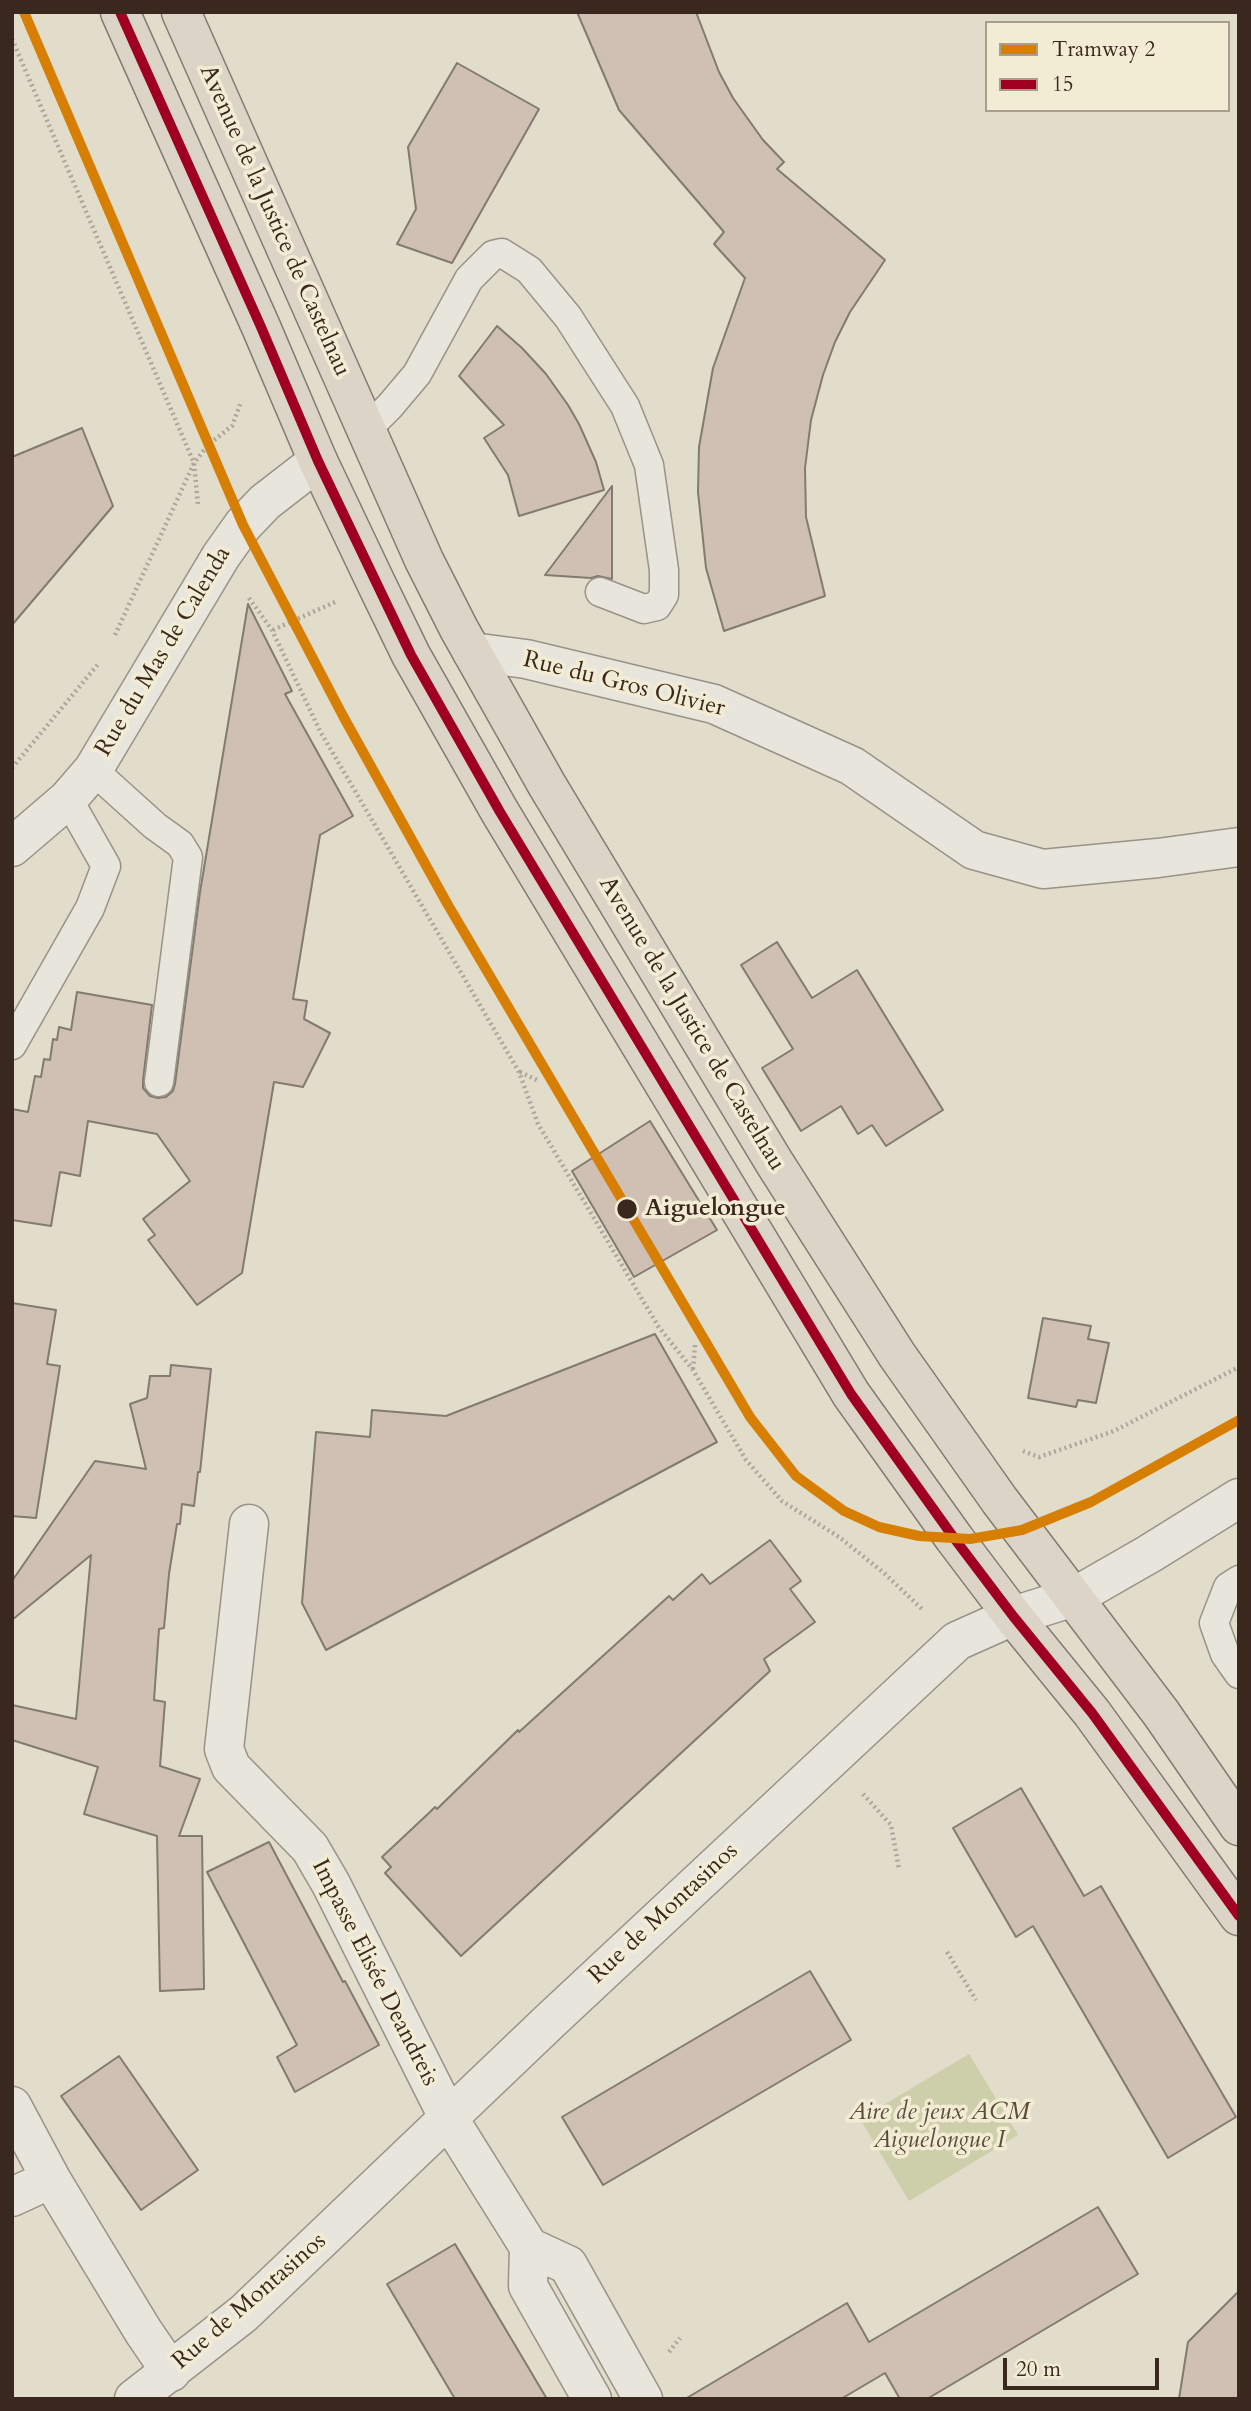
<!DOCTYPE html>
<html>
<head>
<meta charset="utf-8">
<style>
  body { margin:0 }
  #map { position:relative; width:1251px; height:2411px; overflow:hidden; background:#e2dcca; font-family:Cardo,serif }
  canvas { display:block }
  .frame { position:absolute; inset:0; border:14px solid #3a281e; pointer-events:none }
  .legend { position:absolute; left:985px; top:21px; width:245px; height:91px; box-sizing:border-box; background:#f3ecd5; border:2px solid #a99e8c; margin:0; padding:9px 12px; list-style:none; font-size:21px; color:#3a281e }
  .legend li { display:flex; align-items:center; gap:14px; height:35px }
  .legend b { width:35px; border:2px solid #a99e8c }
  .scale { position:absolute; left:1003px; top:2358px; width:156px; height:32px; box-sizing:border-box; border:4px solid #3a281e; border-top:0; padding-left:9px; font-size:21px; line-height:24px; white-space:nowrap; color:#3a281e; -webkit-text-stroke:5px #f3ecd5; paint-order:stroke }
</style>
</head>
<body>
<div id="map">
<canvas width="1251" height="2411"></canvas>
<div class="frame"></div>
<ul class="legend">
<li><b style="height:9px;background:#d67f04"></b>Tramway 2</li>
<li><b style="height:9px;background:#a00021"></b>15</li>
</ul>
<div class="scale">20 m</div>
</div>
<script>
const context = document.querySelector('canvas').getContext('2d');
context.lineJoin = 'round';
function fillPath(path, color) { context.fillStyle = color; context.fill(path, 'evenodd'); }
const toPath = rows => new Path2D(rows.map(r => 'M' + r).join(''));
function trace(path, color, width, dash) { context.strokeStyle = color; context.lineWidth = width; context.lineCap = dash ? 'butt' : 'round'; context.setLineDash(dash || []); context.stroke(path); }
function write(font, color, halo, rows, align = 'center') {
  context.font = font + ' Cardo,serif'; context.lineWidth = 7; context.setLineDash([]); context.textBaseline = 'middle'; context.strokeStyle = halo; context.fillStyle = color; for (const [text, x, y, turn = 0] of rows) {
    context.save(); context.translate(x, y); context.rotate((+turn || 0) * Math.PI / 180); context.textAlign = isNaN(turn) ? turn : align; if (halo) context.strokeText(text, 0, 0); context.fillText(text, 0, 0); context.restore();
  }
}
const green = toPath([
  [969,2054,1018,2135,909,2201,860,2119]
]);
const building = toPath([
  [577,12,696,12,719,72,733,98,763,140,784,162,777,169,885,260,850,312,835,342,823,375,811,420,805,468,806,517,825,596,724,631,706,568,698,492,699,447,713,368,745,278,714,244,724,232,619,110,577,12],
  [457,63,539,109,452,263,397,244,416,209,408,147,457,63],
  [497,326,522,348,546,374,568,405,579,424,596,462,604,490,519,516,508,475,484,438,504,425,459,376,497,326],
  [82,428,113,506,12,625,12,457,82,428],
  [612,486,612,579,598,576,591,578,545,575,612,486],
  [248,604,292,691,285,694,353,816,320,835,293,999,307,1001,304,1019,330,1033,303,1087,274,1082,242,1273,197,1305,148,1240,155,1235,143,1219,190,1181,157,1134,88,1121,80,1176,60,1172,51,1226,12,1220,12,1109,28,1112,35,1076,41,1077,44,1059,50,1060,53,1039,57,1040,59,1027,71,1030,77,992,152,1005,143,1080,143,1088,150,1096,158,1098,166,1097,173,1091,175,1084,200,892,248,604],
  [777,942,812,998,857,970,943,1110,886,1146,872,1125,858,1134,841,1106,801,1131,762,1068,793,1049,741,965,777,942],
  [650,1121,717,1230,634,1277,572,1171,650,1121],
  [12,1303,56,1310,47,1364,60,1366,36,1518,12,1516,12,1303],
  [1043,1318,1091,1326,1088,1339,1109,1343,1096,1403,1078,1400,1076,1407,1028,1398,1043,1318],
  [655,1334,717,1442,326,1650,302,1603,316,1432,370,1437,372,1410,446,1416,655,1334],
  [171,1365,211,1369,200,1472,198,1472,194,1506,182,1504,180,1524,177,1524,169,1574,164,1628,159,1629,154,1700,165,1702,160,1766,200,1779,179,1836,202,1836,204,1989,160,1991,157,1836,84,1814,98,1767,12,1740,12,1705,76,1719,91,1555,12,1620,12,1581,95,1461,146,1469,130,1404,147,1398,150,1376,170,1376,171,1365],
  [770,1540,801,1581,790,1589,815,1622,764,1659,770,1671,461,1956,385,1873,391,1867,382,1857,430,1812,435,1807,437,1809,518,1730,519,1732,669,1596,673,1600,702,1574,710,1584,770,1540],
  [1021,1788,1084,1896,1101,1886,1236,2117,1168,2158,1033,1926,1016,1937,953,1828,1021,1788],
  [269,1842,343,1982,345,1981,379,2045,295,2092,277,2057,297,2045,207,1872,269,1842],
  [810,1971,851,2040,603,2185,562,2117,810,1971],
  [119,2056,198,2170,141,2210,61,2096,119,2056],
  [1098,2207,1138,2274,927,2399,900,2399,885,2373,841,2399,685,2399,847,2303,869,2342,1098,2207],
  [455,2244,547,2399,455,2399,387,2284,455,2244],
  [1239,2291,1239,2399,1179,2399,1188,2342,1239,2291]
]);
const path = toPath([
  [12,39,194,463,198,505],
  [249,598,272,630,320,731,519,1072,538,1124,658,1326,693,1370,746,1460,782,1501,839,1537,884,1573,923,1610],
  [273,630,335,602],
  [115,635,194,463,208,445,232,426,241,402],
  [12,768,99,663],
  [520,1072,537,1080],
  [693,1369,695,1345],
  [1023,1451,1039,1457,1114,1431,1239,1367],
  [863,1794,891,1825,899,1869],
  [947,1952,976,2000],
  [669,2352,680,2338]
]);
const service = toPath([
  [366,430,390,406,417,374,469,279,493,255,502,253,529,270,568,317,625,406,649,465,664,570,664,595,657,606,644,609,600,592],
  [93,770,155,826,180,844,188,857,159,1082],
  [12,1045,90,908,106,866,68,799],
  [1239,1580,1228,1587,1214,1623,1225,1654,1239,1674]
]);
const minor = toPath([
  [472,652,526,659,714,704,852,766,974,850,1043,869,1158,858,1239,847],
  [12,847,68,799,93,770,221,556,243,525,265,502,318,461],
  [249,1524,224,1749,231,1767,310,1848,331,1884,449,2119,529,2247,568,2265,643,2399],
  [12,2106,51,2179,143,2331,171,2372],
  [12,2197,51,2179],
  [529,2247,528,2286,592,2399],
  [134,2399,243,2314,551,2020,957,1641,1013,1616,1074,1597,1149,1554,1239,1498]
]);
const primary = toPath([
  [120,12,261,327,318,461,376,583,411,655,500,812,851,1394,954,1538,1013,1616,1092,1713,1239,1916],
  [181,12,424,560,459,629,547,785,774,1162,897,1355,1000,1501,1161,1713,1239,1826]
]);
const bus1 = toPath([
  [120,12,261,327,318,461,411,655,500,812,851,1394,954,1538,1013,1616,1092,1713,1239,1916]
]);
const tram1 = toPath([
  [24,12,243,525,343,716,448,905,750,1417,796,1476,844,1511,879,1527,919,1536,970,1539,1022,1530,1091,1502,1239,1420]
]);
const markers = [
  [627,1209,11,"#3a281e"]
];
const streetNames = [
  ["Avenue de la Justice de Castelnau",274,221,66],
  ["Rue du Mas de Calenda",164,652,-59],
  ["Rue du Gros Olivier",624,685,14],
  ["Avenue de la Justice de Castelnau",691,1024,59],
  ["Rue de Montasinos",664,1914,-43],
  ["Impasse Elisée Deandreis",374,1973,63],
  ["Rue de Montasinos",250,2302,-41]
];
const stopNames = [
  ["Aiguelongue",645,1209]
];
const parkNames = [
  ["Aire de jeux ACM",939,2113],
  ["Aiguelongue I",939,2141]
];
fillPath(green, '#cdceaa');
fillPath(building, '#cfc0b3');
trace(building, '#817b70', 2);
trace(service, '#989287', 31);
trace(minor, '#989287', 41);
trace(primary, '#817b70', 41);
trace(path, '#aaa69d', 4.5, [2, 3.5]);
trace(service, '#e8e5dc', 28);
trace(minor, '#e8e5dc', 38);
trace(primary, '#dcd5c7', 38);
trace(bus1, '#a00021', 10);
trace(tram1, '#d67f04', 10);
for (const [x, y, r, color] of markers) { const dot = new Path2D(); dot.arc(x, y, r, 0, 2 * Math.PI); context.fillStyle = color; context.fill(dot); trace(dot, '#f3ecd5', 2.5); }
write('24px', '#3a281e', '#f3ecd5', streetNames);
write('bold 24px', '#3a281e', '#f3ecd5', stopNames, 'left');
write('italic 24px', '#5a4e3a', '#f3ecd5', parkNames);
</script>
</body>
</html>
